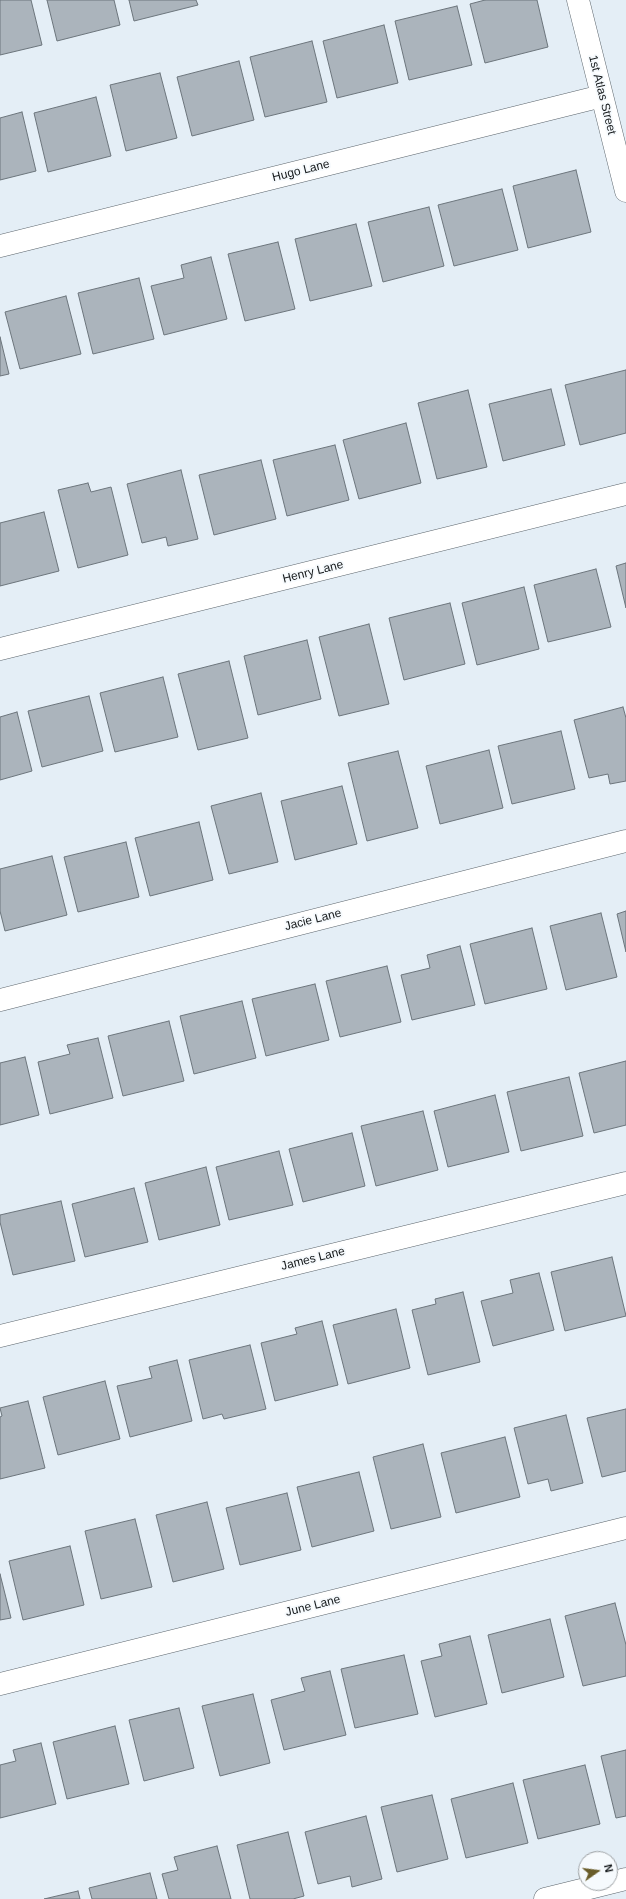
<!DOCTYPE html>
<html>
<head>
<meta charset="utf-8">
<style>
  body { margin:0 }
  #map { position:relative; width:626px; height:1899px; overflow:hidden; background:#e4eef6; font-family:Arial,sans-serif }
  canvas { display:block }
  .north { position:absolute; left:578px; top:1851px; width:40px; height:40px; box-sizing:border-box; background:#f6fafd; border:1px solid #9ca0a3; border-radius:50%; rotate:76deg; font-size:11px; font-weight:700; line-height:16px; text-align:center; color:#161a1c }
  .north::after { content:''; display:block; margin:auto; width:14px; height:18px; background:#6a5d2a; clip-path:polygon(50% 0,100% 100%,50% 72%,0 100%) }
</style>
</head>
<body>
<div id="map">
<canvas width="626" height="1899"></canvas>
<div class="north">N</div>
</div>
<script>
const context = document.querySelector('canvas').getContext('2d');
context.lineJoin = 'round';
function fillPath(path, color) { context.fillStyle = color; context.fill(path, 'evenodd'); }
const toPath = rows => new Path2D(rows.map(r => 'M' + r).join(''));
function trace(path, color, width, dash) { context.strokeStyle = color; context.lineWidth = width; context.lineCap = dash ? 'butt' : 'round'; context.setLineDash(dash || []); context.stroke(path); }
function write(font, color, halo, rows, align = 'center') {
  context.font = font + ' Arial,sans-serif'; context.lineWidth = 3.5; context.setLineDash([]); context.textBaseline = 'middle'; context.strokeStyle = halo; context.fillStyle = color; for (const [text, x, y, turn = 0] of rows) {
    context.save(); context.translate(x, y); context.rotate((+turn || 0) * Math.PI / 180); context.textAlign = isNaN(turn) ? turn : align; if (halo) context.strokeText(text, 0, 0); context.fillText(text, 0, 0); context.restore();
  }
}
const building = toPath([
  [0,0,31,0,42,45,0,55,0,0],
  [47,0,114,0,120,25,57,41,47,0],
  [129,0,196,0,198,5,134,21,129,0],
  [485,0,537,0,548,47,485,63,470,4,485,0],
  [457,6,472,65,409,80,395,21,457,6],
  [384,25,398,83,337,98,323,41,384,25],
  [312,41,327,102,265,117,250,57,312,41],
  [239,61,254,120,192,136,177,77,239,61],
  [160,73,177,138,126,151,110,85,160,73],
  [96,97,111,156,48,172,34,113,96,97],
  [22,112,36,171,0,180,0,118,22,112],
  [576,170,591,232,528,248,513,186,576,170],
  [502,189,518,250,454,266,438,205,502,189],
  [429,207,444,266,383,282,368,222,429,207],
  [356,224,372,286,310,301,295,239,356,224],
  [278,242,295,309,245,321,228,254,278,242],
  [211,257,227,319,164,335,151,286,184,278,181,265,211,257],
  [139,278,154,339,93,354,78,293,139,278],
  [66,296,81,354,20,369,5,312,66,296],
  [0,337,9,374,0,376,0,337],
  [626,370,626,433,580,445,565,385,626,370],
  [551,389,565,445,503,461,489,404,551,389],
  [468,390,487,467,437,479,418,403,468,390],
  [406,423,421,483,359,499,343,440,406,423],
  [335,445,349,500,287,516,273,460,335,445],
  [261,460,276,519,214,535,199,475,261,460],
  [181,470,198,539,168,546,166,537,142,543,127,484,181,470],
  [88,483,91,492,111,487,128,555,78,568,58,490,88,483],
  [44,512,59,571,0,586,0,523,44,512],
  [626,563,626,608,616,566,626,563],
  [596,569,611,627,548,642,534,585,596,569],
  [524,587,539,649,477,665,462,603,524,587],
  [450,603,465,664,404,680,389,618,450,603],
  [369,624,389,704,339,716,319,637,369,624],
  [307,640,321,699,258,715,244,656,307,640],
  [229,661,248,738,198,750,178,674,229,661],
  [163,677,178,737,115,752,100,693,163,677],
  [89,696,103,751,42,767,28,711,89,696],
  [623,707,626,718,626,781,610,784,608,774,589,778,574,720,623,707],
  [17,712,32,771,0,780,0,717,17,712],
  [561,731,575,789,512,804,498,746,561,731],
  [489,750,503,808,440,824,426,766,489,750],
  [398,751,418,828,367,841,348,763,398,751],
  [342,786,357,844,295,860,281,801,342,786],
  [261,793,278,862,229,874,211,806,261,793],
  [199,822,213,880,150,896,135,838,199,822],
  [126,842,139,897,78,912,64,857,126,842],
  [52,856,67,915,5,931,0,911,0,869,52,856],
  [626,911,626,952,617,914,626,911],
  [601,913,617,977,566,990,550,926,601,913],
  [532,928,547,989,485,1004,470,944,532,928],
  [460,946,475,1005,412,1020,401,975,430,968,427,955,460,946],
  [387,966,401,1022,340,1037,326,981,387,966],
  [315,984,329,1040,266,1056,252,999,315,984],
  [242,1001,256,1058,194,1074,180,1016,242,1001],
  [169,1021,184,1081,123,1096,108,1036,169,1021],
  [98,1038,113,1098,50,1114,38,1062,70,1054,67,1045,98,1038],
  [25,1057,39,1115,0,1125,0,1063,25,1057],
  [626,1061,626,1125,594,1133,579,1073,626,1061],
  [569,1077,583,1136,521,1151,507,1092,569,1077],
  [495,1095,509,1152,448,1167,434,1111,495,1095],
  [423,1111,438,1170,376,1186,361,1126,423,1111],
  [352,1133,365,1186,303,1202,289,1149,352,1133],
  [279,1151,293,1205,229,1220,216,1167,279,1151],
  [206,1167,220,1225,159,1240,145,1183,206,1167],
  [134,1188,148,1242,85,1257,72,1204,134,1188],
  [61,1201,75,1261,13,1275,0,1222,0,1215,61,1201],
  [612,1257,626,1316,565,1331,551,1272,612,1257],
  [539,1273,554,1330,493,1346,481,1301,513,1293,510,1280,539,1273],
  [463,1292,480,1362,428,1375,412,1310,436,1304,435,1299,463,1292],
  [396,1309,410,1368,348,1384,333,1325,396,1309],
  [322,1321,338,1385,275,1401,261,1343,297,1334,295,1328,322,1321],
  [250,1345,266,1409,224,1419,222,1414,203,1419,189,1360,250,1345],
  [177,1360,192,1421,130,1437,117,1386,152,1378,149,1367,177,1360],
  [105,1381,120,1439,58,1455,43,1397,105,1381],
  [28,1401,45,1468,0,1479,0,1417,2,1416,0,1408,28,1401],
  [626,1409,626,1471,602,1477,587,1418,626,1409],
  [566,1415,583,1483,551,1491,548,1479,528,1484,514,1428,566,1415],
  [505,1437,520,1497,456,1513,441,1453,505,1437],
  [423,1444,441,1517,391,1529,373,1457,423,1444],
  [359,1472,374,1531,312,1547,297,1487,359,1472],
  [287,1493,301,1550,240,1565,226,1508,287,1493],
  [207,1502,224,1569,173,1582,156,1515,207,1502],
  [135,1519,152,1587,101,1599,85,1531,135,1519],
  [70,1546,84,1605,23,1620,9,1561,70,1546],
  [0,1574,11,1618,0,1620,0,1574],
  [615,1603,626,1645,626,1676,583,1686,565,1616,615,1603],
  [550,1619,564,1677,502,1693,488,1635,550,1619],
  [470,1636,487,1704,435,1717,421,1661,442,1656,439,1644,470,1636],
  [404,1655,418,1714,355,1728,341,1669,404,1655],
  [330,1671,346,1735,284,1750,271,1700,305,1691,301,1678,330,1671],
  [253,1694,270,1763,220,1776,202,1706,253,1694],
  [179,1708,194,1768,144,1781,129,1720,179,1708],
  [115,1726,129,1784,67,1799,53,1742,115,1726],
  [41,1743,56,1804,0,1818,0,1765,16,1761,13,1750,41,1743],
  [626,1750,626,1816,616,1818,601,1756,626,1750],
  [585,1765,600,1824,538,1839,523,1780,585,1765],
  [513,1783,528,1843,466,1858,451,1799,513,1783],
  [432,1795,448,1859,397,1872,381,1807,432,1795],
  [366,1816,382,1879,352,1887,350,1876,318,1884,305,1832,366,1816],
  [288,1832,304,1896,293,1899,250,1899,237,1845,288,1832],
  [217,1846,231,1899,169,1899,162,1874,178,1870,174,1857,217,1846],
  [150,1873,157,1899,92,1899,89,1888,150,1873],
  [78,1891,80,1899,44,1899,78,1891]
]);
const street = toPath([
  [578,0,626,191],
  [0,246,602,96],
  [0,649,626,494],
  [0,1000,626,841],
  [0,1336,626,1183],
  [0,1684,626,1528],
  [545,1899,626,1879]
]);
const streetNames = [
  ["1st Atlas Street",602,95,76],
  ["Hugo Lane",301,171,-14],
  ["Henry Lane",313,572,-14],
  ["Jacie Lane",313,920,-14],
  ["James Lane",313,1259,-14],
  ["June Lane",313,1606,-14]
];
fillPath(building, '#abb4bc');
trace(building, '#6c757c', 1);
trace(street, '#5c656c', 23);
trace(street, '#fff', 22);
write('12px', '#161a1c', '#f6fafd', streetNames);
</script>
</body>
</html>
